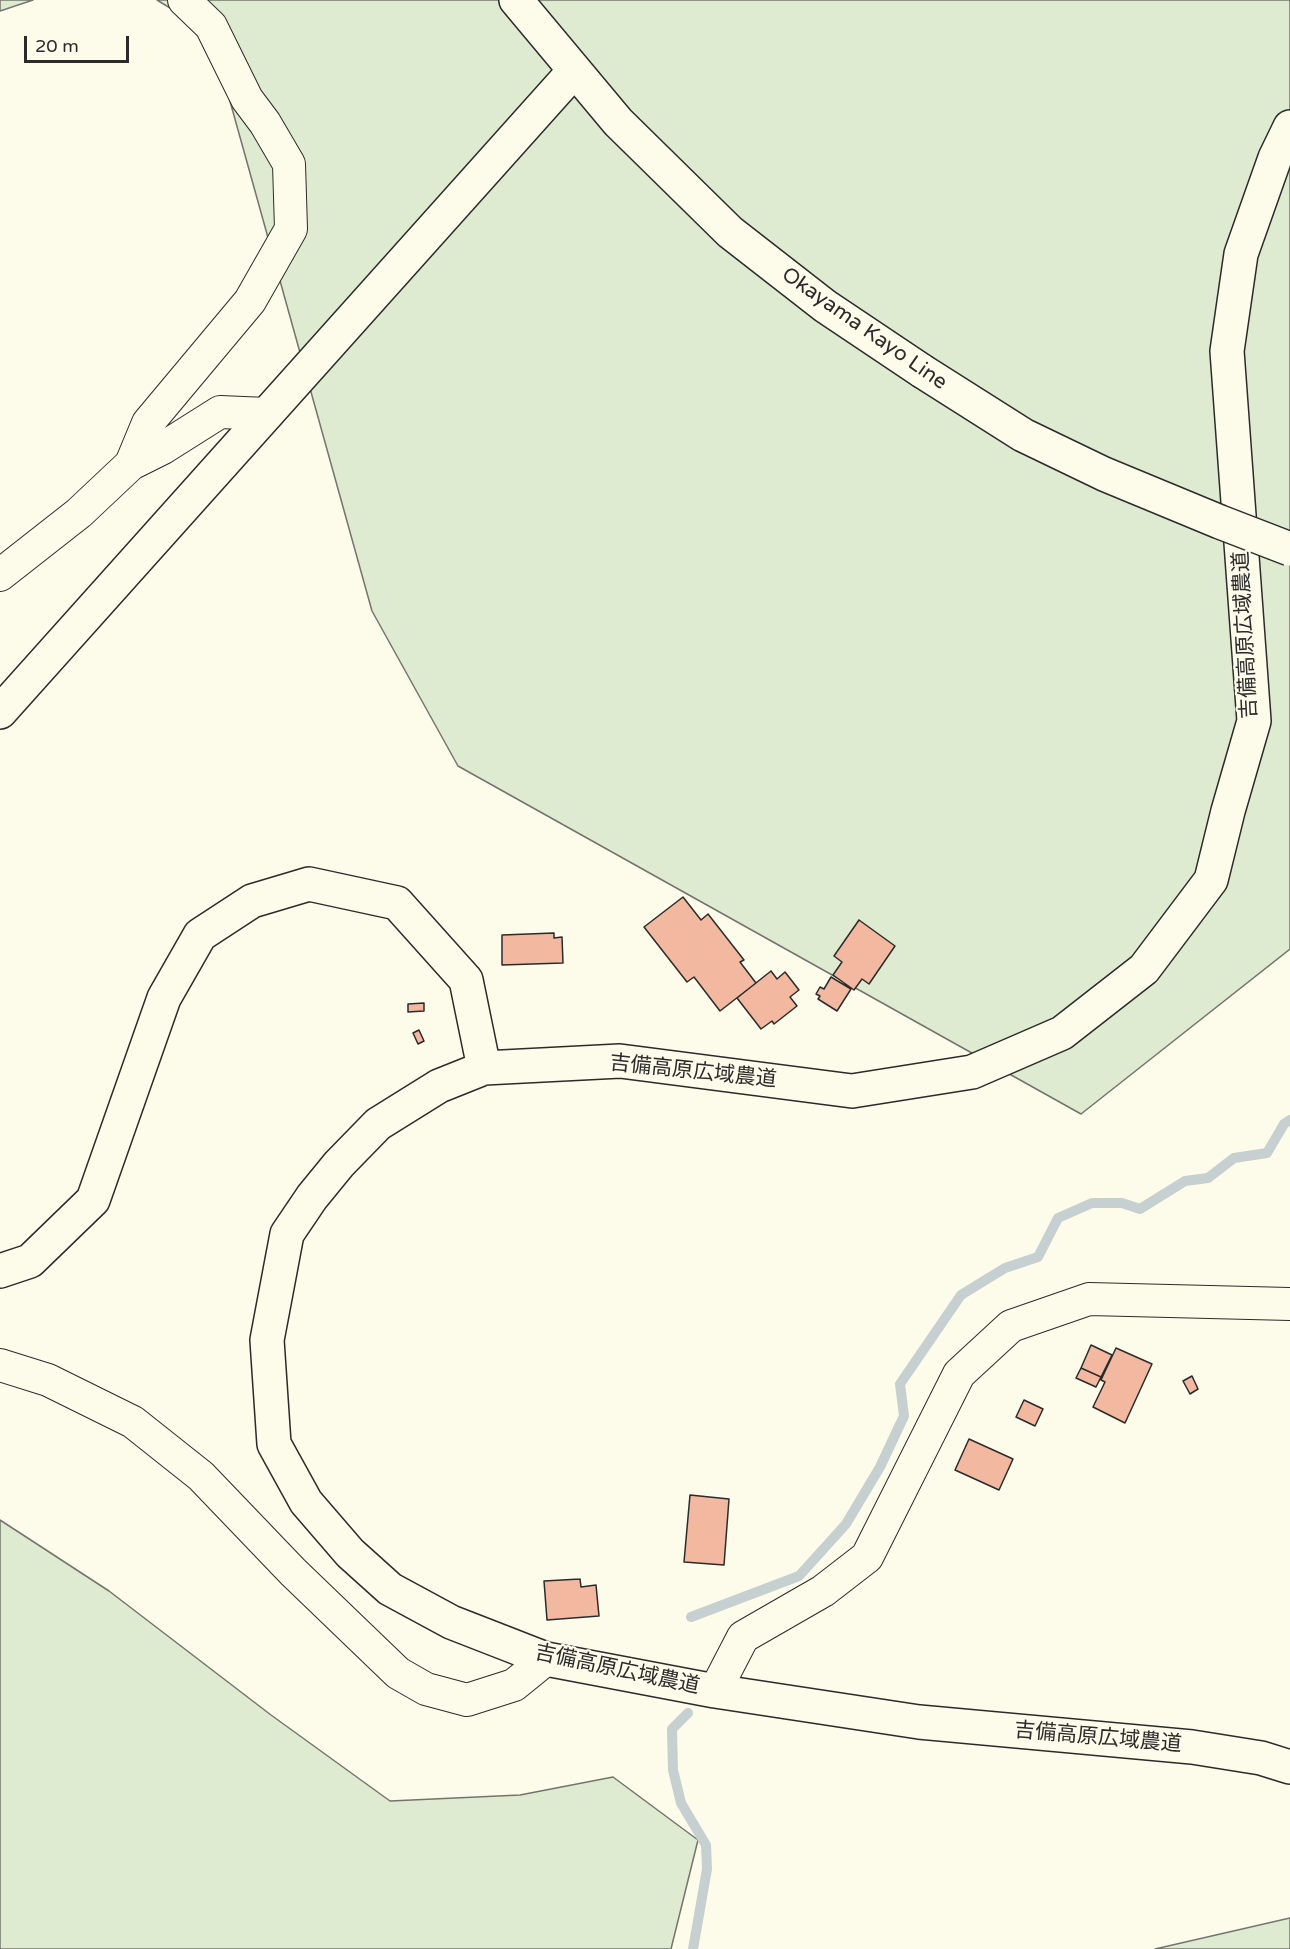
<!DOCTYPE html>
<html>
<head>
<meta charset="utf-8">
<style>
  body { margin:0 }
  #map { position:relative; width:1290px; height:1949px; overflow:hidden; background:#fdfbea; font-family:"Varela Round",sans-serif }
  canvas { display:block }
  .scale { position:absolute; left:24px; top:36px; width:105px; height:27px; box-sizing:border-box; border:3px solid #2b2b2b; border-top:0; padding-left:8px; font-size:18px; line-height:21px; white-space:nowrap; color:#2b2b2b; -webkit-text-stroke:4px #fdfbea; paint-order:stroke }
</style>
</head>
<body>
<div id="map">
<canvas width="1290" height="1949"></canvas>
<div class="scale">20 m</div>
</div>
<script>
const context = document.querySelector('canvas').getContext('2d');
context.lineJoin = 'round';
function fillPath(path, color) { context.fillStyle = color; context.fill(path, 'evenodd'); }
const toPath = rows => new Path2D(rows.map(r => 'M' + r).join(''));
function trace(path, color, width, dash) { context.strokeStyle = color; context.lineWidth = width; context.lineCap = dash ? 'butt' : 'round'; context.setLineDash(dash || []); context.stroke(path); }
function write(font, color, halo, rows, align = 'center') {
  context.font = font + ' "Varela Round","Noto Sans JP",sans-serif'; context.lineWidth = 4.5; context.setLineDash([]); context.textBaseline = 'middle'; context.strokeStyle = halo; context.fillStyle = color; for (const [text, x, y, turn = 0] of rows) {
    context.save(); context.translate(x, y); context.rotate((+turn || 0) * Math.PI / 180); context.textAlign = isNaN(turn) ? turn : align; if (halo) context.strokeText(text, 0, 0); context.fillText(text, 0, 0); context.restore();
  }
}
const green = toPath([
  [0,0,33,0,0,11,0,0],
  [157,0,1290,0,1290,949,1081,1114,458,766,372,611,211,33,157,0],
  [0,1520,109,1591,271,1715,390,1801,520,1795,613,1777,698,1840,671,1949,0,1949,0,1520],
  [1290,1918,1290,1949,1155,1949,1290,1918]
]);
const stream = toPath([
  [691,1617,799,1576,846,1524,880,1467,904,1416,900,1384,961,1295,1005,1268,1038,1257,1058,1218,1092,1203,1122,1203,1140,1209,1185,1181,1208,1178,1234,1158,1267,1153,1284,1124,1290,1120],
  [688,1713,672,1729,673,1770,681,1803,706,1845,707,1869,693,1949]
]);
const building = toPath([
  [683,897,701,920,708,914,744,960,740,962,756,983,720,1011,694,977,687,982,644,927,683,897],
  [859,920,895,946,869,984,862,979,854,990,833,975,842,962,834,956,859,920],
  [554,933,554,938,562,937,563,963,502,965,502,935,554,933],
  [771,971,777,979,785,972,799,990,790,997,797,1006,774,1024,772,1021,761,1029,737,998,771,971],
  [831,977,851,989,837,1011,818,999,820,996,816,994,820,987,824,989,831,977],
  [424,1003,424,1011,408,1012,408,1004,424,1003],
  [419,1030,424,1041,418,1044,413,1033,419,1030],
  [1091,1345,1112,1355,1101,1377,1081,1368,1091,1345],
  [1116,1348,1152,1364,1125,1423,1093,1407,1105,1382,1101,1380,1116,1348],
  [1081,1368,1101,1377,1096,1387,1076,1378,1081,1368],
  [1192,1376,1198,1389,1190,1394,1183,1381,1192,1376],
  [1024,1400,1043,1409,1035,1426,1016,1417,1024,1400],
  [969,1439,1013,1459,999,1490,955,1470,969,1439],
  [690,1495,729,1499,724,1565,684,1562,690,1495],
  [580,1579,581,1587,596,1585,599,1616,547,1620,544,1581,580,1579]
]);
const street = toPath([
  [184,0,211,26,247,99,265,123,289,164,291,229,250,301,148,423,131,464,163,448,220,412,267,414],
  [0,575,79,513,131,464],
  [0,1365,48,1380,133,1422,201,1476,293,1572,398,1673,426,1689,467,1700,514,1685,546,1659],
  [715,1691,743,1637,823,1591,867,1557,959,1374,1011,1326,1089,1299,1290,1304]
]);
const secondary = toPath([
  [1290,127,1275,158,1241,254,1227,351,1254,721,1228,811,1211,880,1144,969,1062,1033,972,1072,852,1091,620,1061,484,1068,439,1086,378,1124,339,1164,312,1197,287,1234,267,1340,274,1444,306,1502,350,1553,390,1589,451,1622,546,1659,715,1691,919,1722,1192,1747,1261,1758,1290,1767],
  [0,712,574,71],
  [0,1271,30,1261,93,1200,164,998,200,935,252,901,309,884,397,903,466,980,484,1068]
]);
const primary = toPath([
  [516,0,618,122,730,232,825,306,922,371]
]);
const primaryBridge = toPath([
  [922,371,1023,435,1104,474,1220,522,1290,549]
]);
const streetNames = [
  ["Okayama Kayo Line",864,329,35],
  ["吉備高原広域農道",1246,635,-93],
  ["吉備高原広域農道",693,1072,6],
  ["吉備高原広域農道",617,1670,12],
  ["吉備高原広域農道",1098,1738,5]
];
fillPath(green, '#deebd1');
trace(green, '#74746e', 1.5);
trace(stream, '#c7d0d0', 10);
fillPath(building, '#f2b8a0');
trace(building, '#2b2b2b', 1.5);
trace(street, '#2b2b2b', 34);
trace(secondary, '#2b2b2b', 36);
trace(primary, '#2b2b2b', 36);
trace(street, '#fdfbea', 32);
trace(secondary, '#fdfbea', 33);
trace(primary, '#fdfbea', 33);
trace(primaryBridge, '#2b2b2b', 36, []);
trace(primaryBridge, '#fdfbea', 33);
write('21px', '#2b2b2b', '#fdfbea', streetNames);
</script>
</body>
</html>
